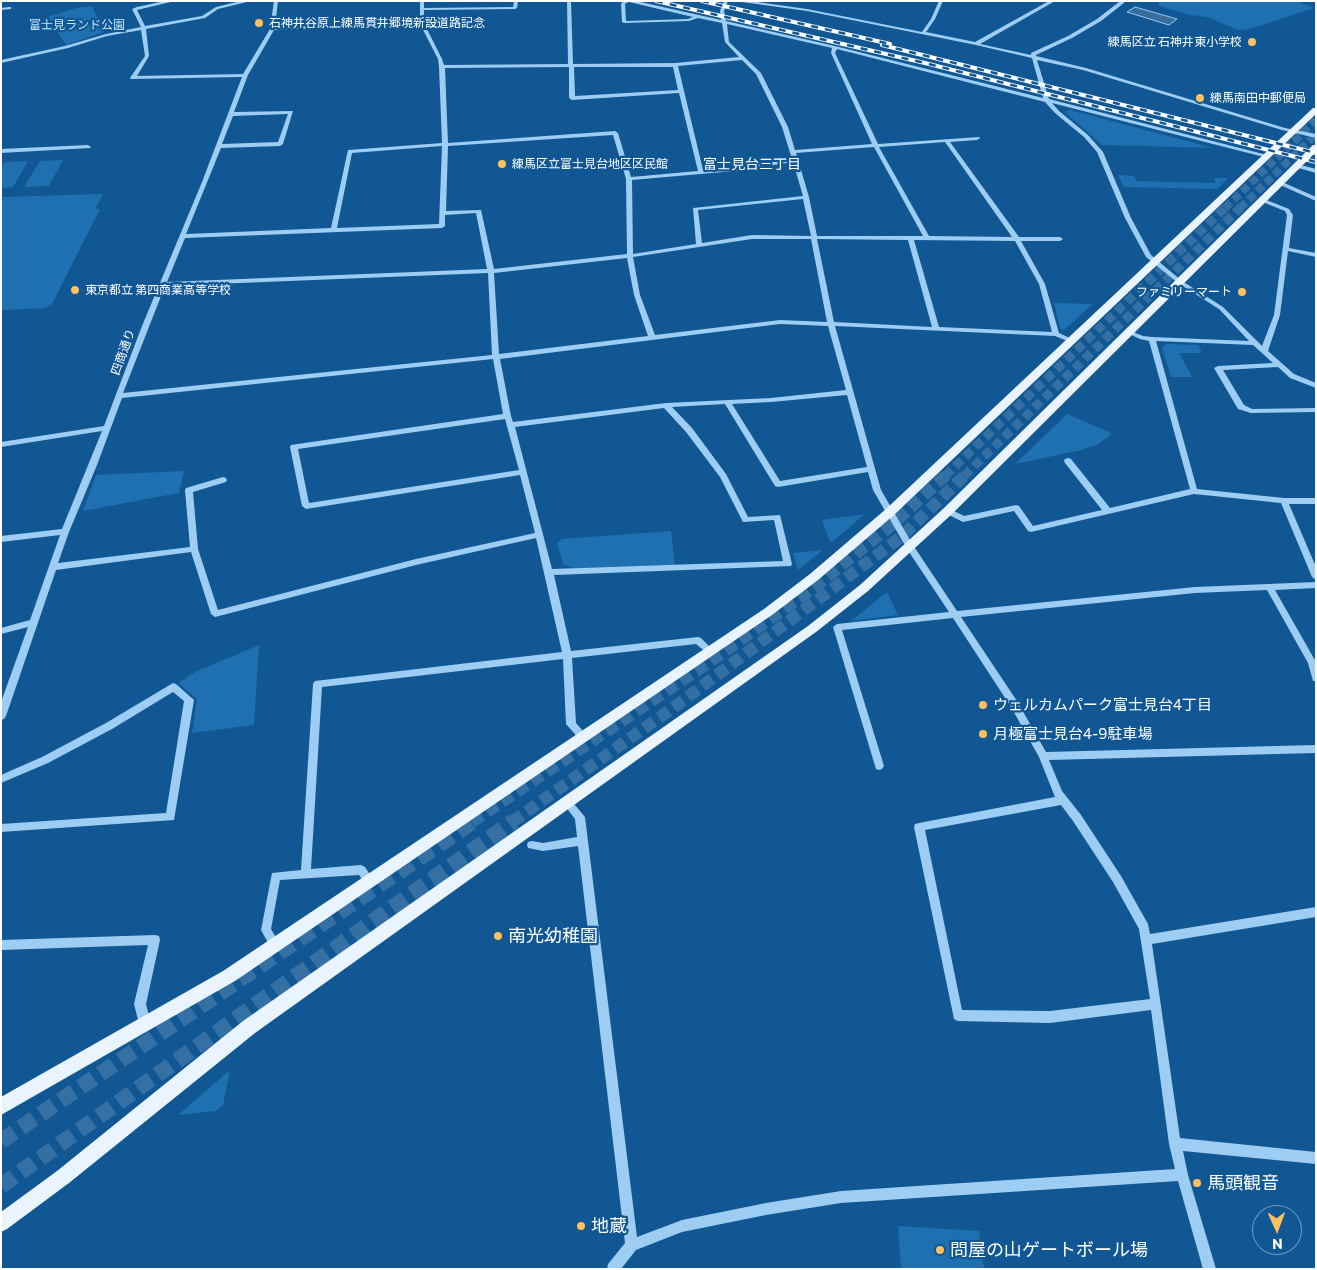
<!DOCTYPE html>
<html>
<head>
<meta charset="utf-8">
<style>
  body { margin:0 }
  #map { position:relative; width:1317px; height:1270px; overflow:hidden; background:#105794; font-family:Commissioner,sans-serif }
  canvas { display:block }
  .frame { position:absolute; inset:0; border:2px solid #fff; pointer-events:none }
  .north { position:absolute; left:1252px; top:1205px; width:50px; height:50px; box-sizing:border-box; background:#105794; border:1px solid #709abf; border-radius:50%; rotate:178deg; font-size:14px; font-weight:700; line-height:20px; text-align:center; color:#fff }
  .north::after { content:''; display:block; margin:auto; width:18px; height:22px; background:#ffc160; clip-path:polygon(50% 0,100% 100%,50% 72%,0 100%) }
</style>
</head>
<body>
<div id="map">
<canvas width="1317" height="1270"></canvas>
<div class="frame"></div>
<div class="north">N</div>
</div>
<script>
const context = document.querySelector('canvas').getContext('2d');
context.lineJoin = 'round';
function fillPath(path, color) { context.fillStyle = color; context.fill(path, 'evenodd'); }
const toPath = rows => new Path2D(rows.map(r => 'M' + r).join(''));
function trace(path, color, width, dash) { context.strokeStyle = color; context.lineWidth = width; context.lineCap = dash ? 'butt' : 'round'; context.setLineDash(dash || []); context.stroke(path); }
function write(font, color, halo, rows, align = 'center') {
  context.font = font + ' Commissioner,"Noto Sans JP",sans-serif'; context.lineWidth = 4.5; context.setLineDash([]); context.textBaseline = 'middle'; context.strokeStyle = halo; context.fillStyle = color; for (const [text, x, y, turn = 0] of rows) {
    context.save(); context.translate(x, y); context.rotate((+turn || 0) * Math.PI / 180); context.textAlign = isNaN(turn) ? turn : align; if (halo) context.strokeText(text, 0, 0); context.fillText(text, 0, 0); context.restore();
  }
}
const green = toPath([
  [1158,1,1297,1,1314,8,1250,29,1238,30,1207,17,1190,15,1159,6],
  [92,6,104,32,66,45,48,17,76,8],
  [1070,110,1213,148,1102,145,1065,112],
  [63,160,49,186,24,187,40,161],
  [28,161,13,187,1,188,1,167,4,162],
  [1118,175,1134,176,1137,181,1216,183,1214,178,1228,178,1217,189,1124,187],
  [103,194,95,209,100,209,52,304,45,308,1,310,1,197],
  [1054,303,1093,304,1064,330,1060,329],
  [1166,344,1198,345,1202,353,1179,353,1192,377,1171,377,1162,348],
  [1067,414,1111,433,1111,435,1098,444,1082,450,1015,464],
  [184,471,179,493,83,511,96,475],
  [865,514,833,541,830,542,822,520],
  [671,531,675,565,572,568,563,564,557,543,562,539],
  [823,550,798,570,793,553],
  [887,592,898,615,851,621],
  [259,645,254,725,192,733,197,699,178,683,195,672],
  [230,1070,223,1105,216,1111,178,1115],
  [898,1226,979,1231,984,1269,901,1269]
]);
const water = toPath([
  [1135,7,1177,19,1169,25,1127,12,1135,7]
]);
const majorTunnelFar3 = toPath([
  [1225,208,1316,120],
  [1240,208,1316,134]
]);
const majorTunnelFar2 = toPath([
  [945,476,1226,207],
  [964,476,1241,207]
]);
const majorTunnelFar1 = toPath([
  [472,822,717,657,808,592,892,525,946,475],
  [512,822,677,705,901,537,965,475]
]);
const majorTunnel = toPath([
  [1,1141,474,821],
  [1,1186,514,821]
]);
const minor = toPath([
  [165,1,175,1,137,10,145,26,202,16,216,7,241,1,251,1,218,9,205,18,146,29,149,56,137,76,243,74,270,29,274,1,278,1,275,27,420,22,420,1,424,1,424,8,513,7,514,1,518,1,517,8,515,9,424,10,424,23,442,59,444,65,568,64,567,1,571,1,573,64,675,63,739,57,725,42,722,23,698,18,689,21,624,23,622,22,621,4,623,1,636,1,721,20,720,11,724,1,728,1,724,11,726,21,835,46,1043,98,1032,58,976,45,807,11,735,1,750,1,807,9,922,32,931,19,939,1,943,1,935,19,926,32,975,42,1049,1,1055,1,980,44,1031,55,1031,53,1068,36,1097,19,1119,2,1117,1,1124,1,1124,3,1101,21,1072,38,1036,55,1036,56,1086,68,1285,128,1316,134,1316,138,1282,130,1083,70,1037,60,1049,99,1271,156,1268,158,1052,103,1059,111,1088,135,1103,152,1131,218,1151,255,1182,281,1223,307,1262,346,1274,315,1287,215,1285,211,1260,201,1260,199,1264,199,1289,209,1293,215,1289,248,1316,253,1316,257,1288,251,1280,315,1268,351,1294,374,1316,383,1316,388,1290,378,1278,367,1223,370,1244,405,1252,409,1316,408,1316,412,1251,413,1238,409,1214,368,1218,366,1273,363,1253,345,1156,341,1197,489,1284,498,1316,498,1316,504,1289,504,1316,567,1316,580,1312,577,1281,503,1194,494,1031,532,1028,531,1014,511,963,522,945,513,944,511,945,509,948,508,964,516,1016,505,1019,506,1033,526,1102,510,1065,463,1064,461,1065,459,1068,458,1071,459,1110,508,1190,489,1149,341,1140,339,1125,332,1128,330,1143,336,1152,337,1249,341,1219,309,1178,283,1146,257,1125,218,1097,152,1084,137,1055,113,1045,102,837,49,835,53,878,144,979,137,980,138,977,140,950,142,1019,237,1060,237,1063,239,1060,241,1021,241,1045,284,1059,333,1074,340,1074,342,1070,342,1055,336,835,326,881,490,913,545,957,611,1195,587,1316,582,1316,588,1275,590,1316,662,1316,681,1313,681,1308,663,1267,590,1195,593,961,617,1017,701,1046,752,1316,745,1316,753,1049,760,1062,791,1081,815,1121,876,1148,924,1150,934,1316,907,1316,917,1152,944,1180,1138,1316,1152,1316,1164,1183,1151,1188,1175,1216,1269,1203,1269,1178,1181,841,1203,766,1215,682,1232,636,1250,621,1269,607,1269,608,1264,625,1243,578,846,543,851,528,848,527,845,528,842,532,841,543,843,577,837,575,819,562,802,564,799,567,798,570,799,585,817,637,1237,682,1220,766,1203,841,1191,1175,1169,1169,1144,1151,1010,1050,1023,958,1021,954,1019,914,827,915,824,919,823,1055,797,1039,757,1011,707,953,618,842,630,884,766,882,769,879,770,876,769,833,627,837,624,949,612,907,549,873,490,868,472,778,487,775,486,725,404,672,407,692,428,726,474,748,517,780,515,792,564,791,566,554,575,571,651,698,637,701,638,714,651,713,653,710,654,707,653,696,644,572,658,576,723,589,738,587,741,584,742,581,741,566,724,563,659,322,687,311,869,361,865,365,867,375,882,374,885,370,887,366,885,359,875,280,880,271,929,281,946,280,950,276,951,272,950,261,930,272,873,301,870,313,684,315,681,562,652,536,538,416,565,215,617,211,614,191,552,56,570,6,716,4,719,1,720,1,702,28,627,1,634,1,628,30,620,60,535,1,542,1,536,62,529,102,431,1,447,1,442,104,426,142,326,202,182,242,77,131,79,130,78,145,56,141,30,107,36,68,48,1,63,1,60,65,46,106,34,141,27,132,9,137,7,165,1],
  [628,2,629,2,693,17,688,19,626,21,625,4,628,2],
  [420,24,438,59,439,67,442,143,348,150,331,228,186,234,221,148,280,146,283,144,293,111,234,112,248,75,274,30,420,24],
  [727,24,832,48,831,53,872,144,795,150,788,127,761,73,729,42,727,24],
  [742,60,756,74,782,127,792,159,735,167,703,170,678,66,742,60],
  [569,67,569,98,572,100,679,93,698,171,631,177,618,133,615,131,448,143,445,68,569,67],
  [574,67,673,67,678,90,575,96,574,67],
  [288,114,278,142,222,144,233,116,288,114],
  [613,135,626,179,627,254,494,269,481,210,446,211,448,146,613,135],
  [945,142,1012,237,929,236,879,147,945,142],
  [442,146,439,224,337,228,352,153,442,146],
  [874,147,923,236,817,236,809,197,796,153,874,147],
  [793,162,803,196,693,208,696,244,633,254,632,180,735,171,793,162],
  [803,199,811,236,752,235,702,243,698,210,803,199],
  [476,213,487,269,167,282,185,238,442,228,445,226,445,215,476,213],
  [752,239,811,239,827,322,780,320,655,335,640,295,633,257,752,239],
  [817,239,908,240,932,327,834,322,817,239],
  [914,240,1015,241,1039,284,1052,332,939,327,914,240],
  [627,258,634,295,648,336,499,354,494,273,627,258],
  [488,273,492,355,123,393,165,286,488,273],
  [780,324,828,326,846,390,771,398,666,403,513,422,511,416,500,359,780,324],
  [493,359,503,414,291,445,290,447,302,506,306,509,520,475,535,533,416,559,218,610,198,549,193,492,226,482,227,480,226,478,223,477,186,488,185,490,190,547,58,563,69,532,97,465,122,398,493,359],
  [847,395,867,467,780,481,732,404,771,402,847,395],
  [664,408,686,432,720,477,743,522,774,520,783,561,552,569,515,427,664,408],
  [505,419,519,470,309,503,298,449,505,419],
  [1061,805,1073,821,1113,882,1139,929,1150,999,1050,1011,962,1010,925,830,1061,805],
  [9,7,11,7,11,9,1,10,1,8,9,7],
  [88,145,91,147,90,148,1,153,1,149,88,145],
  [1297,164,1316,169,1316,173,1295,167,1294,166,1297,164],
  [1278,182,1282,182,1316,197,1316,201,1278,184,1278,182],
  [173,683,176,684,194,700,174,820,1,832,1,824,166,813,184,701,173,692,112,729,48,763,1,783,1,775,42,757,106,723,173,683],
  [155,935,159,936,160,940,146,1004,151,1024,149,1028,145,1030,141,1028,139,1024,134,1004,148,945,1,950,1,940,155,935]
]);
const major = toPath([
  [1313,108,1316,108,1316,114,894,515,818,580,772,615,235,981,1,1115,1,1097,223,971,764,609,810,574,886,509,1313,108],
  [1313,145,1316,145,1316,152,952,514,868,591,816,632,255,1033,69,1183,7,1229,1,1232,1,1212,57,1171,243,1021,808,626,860,585,944,508,1313,145]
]);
const rail = toPath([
  [656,1,925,63,1316,162],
  [702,1,890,44],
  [882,45,1316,153]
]);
const markers = [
  [259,23,5,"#ffc160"],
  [1252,42,5,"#ffc160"],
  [1200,98,5,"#ffc160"],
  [502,164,5,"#ffc160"],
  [75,290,5,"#ffc160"],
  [1242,292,5,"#ffc160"],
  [983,705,5,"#ffc160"],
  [983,734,5,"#ffc160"],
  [498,936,5,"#ffc160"],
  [1197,1183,5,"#ffc160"],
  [581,1226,5,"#ffc160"],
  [940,1250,5,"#ffc160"]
];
const farPoinames = [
  ["石神井谷原上練馬貫井郷境新設道路記念",269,23],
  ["練馬区立 石神井東小学校",1242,42,"right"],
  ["練馬南田中郵便局",1210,98],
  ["練馬区立富士見台地区区民館",512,164],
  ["東京都立 第四商業高等学校",85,290],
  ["ファミリーマート",1232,292,"right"]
];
const farParknames = [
  ["富士見ランド公園",77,25]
];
const farStreetnames = [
  ["四商通り",123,352,-70]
];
const farNeighbourhoodnames = [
  ["富士見台三丁目",752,164]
];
const poiNames = [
  ["ウェルカムパーク富士見台4丁目",993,705],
  ["月極富士見台4-9駐車場",993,734]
];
const nearPoinames = [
  ["南光幼稚園",508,936],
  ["馬頭観音",1207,1183],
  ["地蔵",591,1226],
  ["問屋の山ゲートボール場",950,1250]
];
fillPath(green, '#1f70b1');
fillPath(water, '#396d99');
trace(water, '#8fcaf7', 1);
trace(majorTunnelFar3, '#3470a4', 8, [8, 4]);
trace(majorTunnelFar2, '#3470a4', 9, [9, 5]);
trace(majorTunnelFar1, '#3470a4', 12, [12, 6]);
trace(majorTunnel, '#3470a4', 16, [16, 8]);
fillPath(minor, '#9dcdf3');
fillPath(major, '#eaf4ff');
trace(rail, '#fff', 4);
trace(rail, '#105794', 2.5, [7]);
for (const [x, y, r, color] of markers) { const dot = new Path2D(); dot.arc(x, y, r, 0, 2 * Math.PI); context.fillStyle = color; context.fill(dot); trace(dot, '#105794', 2); }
write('12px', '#fff', '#105794', farPoinames, 'left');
write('12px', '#c5e5fe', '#105794', farParknames);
write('12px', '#fff', '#105794', farStreetnames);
write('14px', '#fff', '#105794', farNeighbourhoodnames);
write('15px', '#fff', '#105794', poiNames, 'left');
write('18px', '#fff', '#105794', nearPoinames, 'left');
</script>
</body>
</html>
